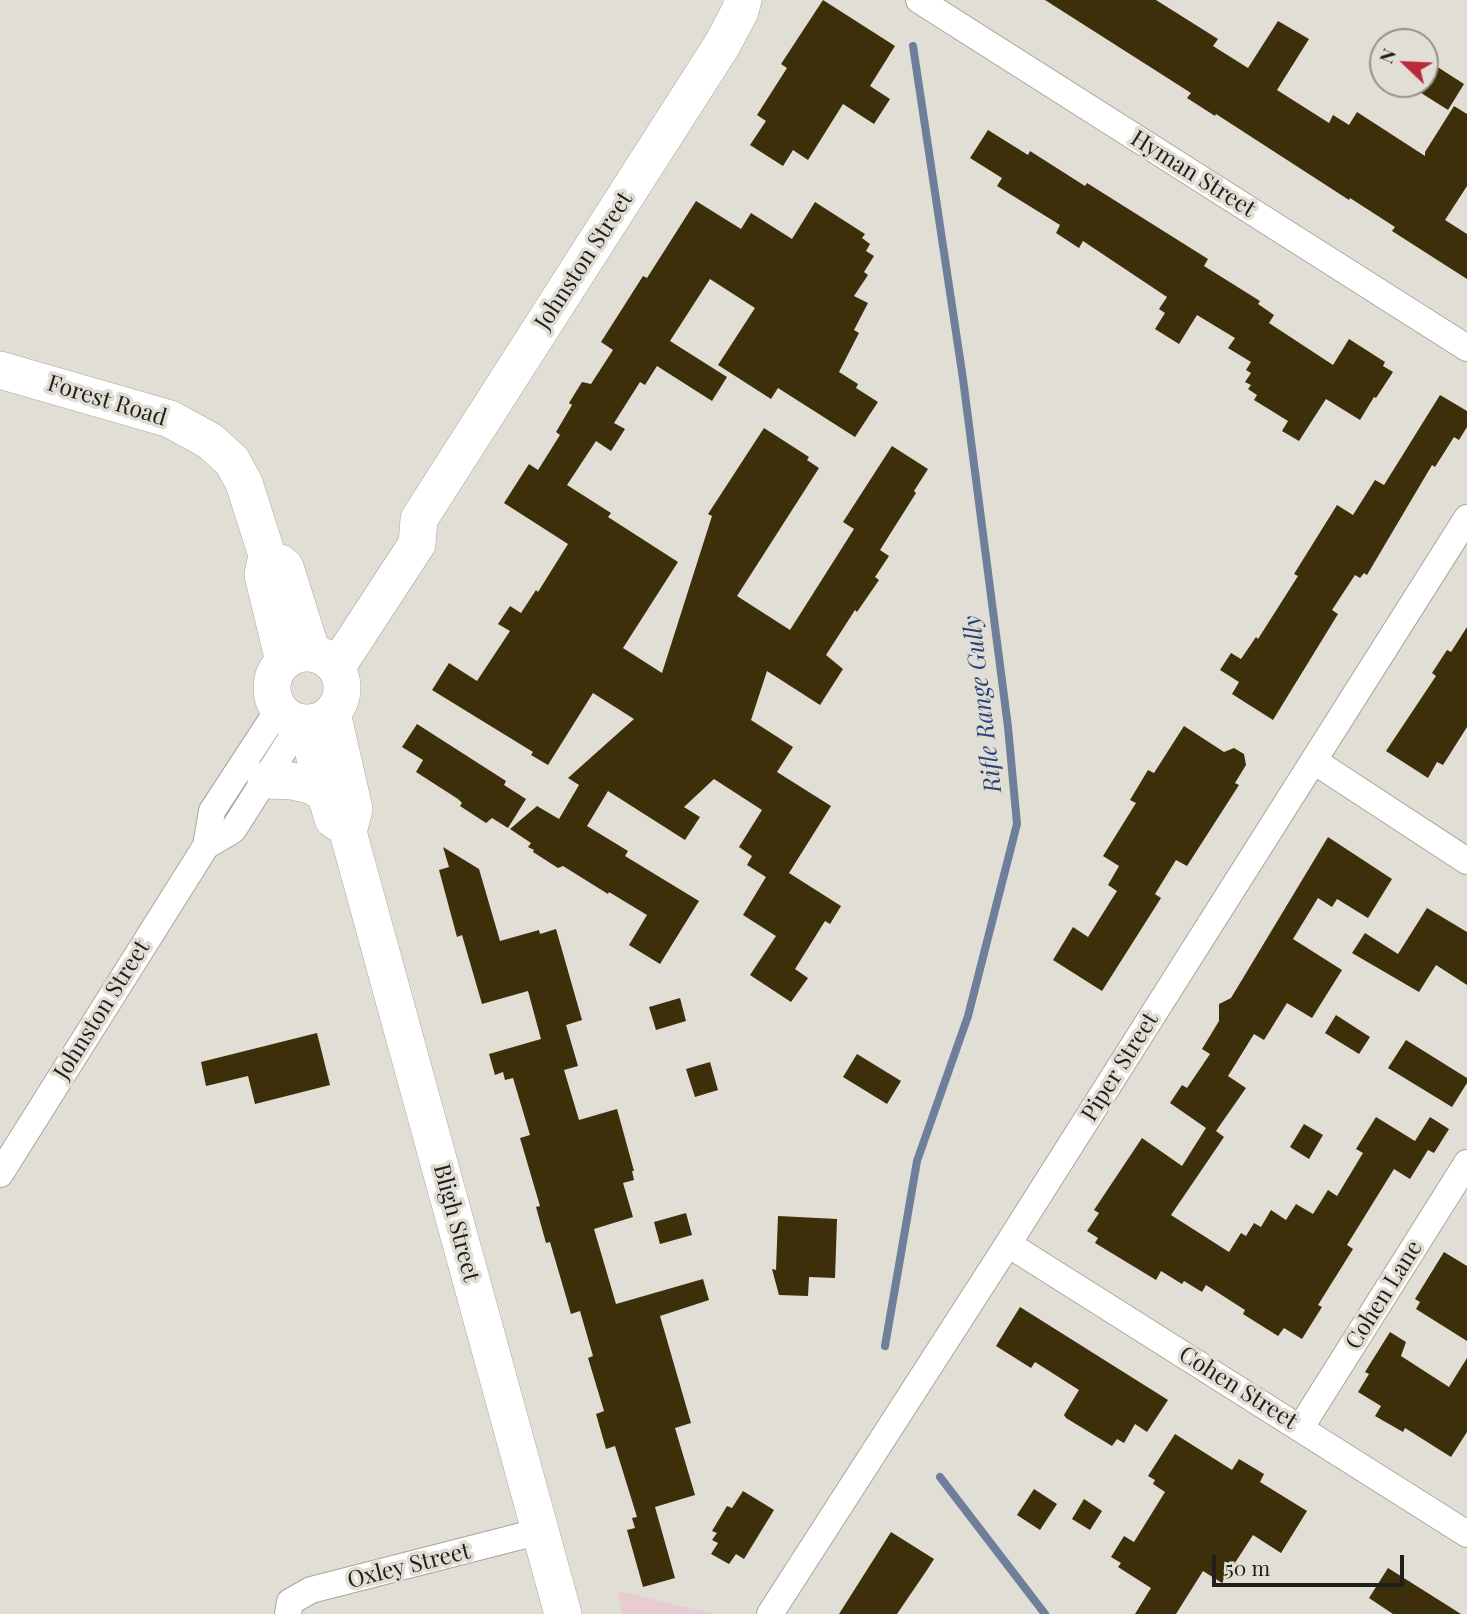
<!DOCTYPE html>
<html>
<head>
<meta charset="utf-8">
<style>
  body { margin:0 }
  #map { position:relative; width:1467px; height:1614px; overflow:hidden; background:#e1ded5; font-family:"Playfair Display",serif }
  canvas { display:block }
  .north { position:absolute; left:1369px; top:28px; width:70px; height:70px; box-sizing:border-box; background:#e1ded5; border:2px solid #94928b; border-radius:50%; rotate:293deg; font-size:19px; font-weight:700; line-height:28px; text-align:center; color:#201f1c }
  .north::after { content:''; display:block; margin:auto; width:24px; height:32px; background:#bb2a3b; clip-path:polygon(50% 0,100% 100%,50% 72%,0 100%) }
  .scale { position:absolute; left:1212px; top:1555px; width:192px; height:32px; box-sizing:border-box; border:4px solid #201f1c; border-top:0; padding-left:9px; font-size:21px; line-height:24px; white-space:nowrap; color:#201f1c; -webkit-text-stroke:5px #e1ded5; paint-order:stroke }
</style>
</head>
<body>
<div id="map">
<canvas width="1467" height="1614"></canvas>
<div class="north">N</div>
<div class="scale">50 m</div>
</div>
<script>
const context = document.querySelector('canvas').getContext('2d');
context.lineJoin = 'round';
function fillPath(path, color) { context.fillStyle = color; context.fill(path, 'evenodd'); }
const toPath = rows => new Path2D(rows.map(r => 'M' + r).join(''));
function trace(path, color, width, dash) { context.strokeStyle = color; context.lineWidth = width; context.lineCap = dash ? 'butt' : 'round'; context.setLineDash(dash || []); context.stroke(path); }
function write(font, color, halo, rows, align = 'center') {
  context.font = font + ' "Playfair Display",serif'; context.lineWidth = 7; context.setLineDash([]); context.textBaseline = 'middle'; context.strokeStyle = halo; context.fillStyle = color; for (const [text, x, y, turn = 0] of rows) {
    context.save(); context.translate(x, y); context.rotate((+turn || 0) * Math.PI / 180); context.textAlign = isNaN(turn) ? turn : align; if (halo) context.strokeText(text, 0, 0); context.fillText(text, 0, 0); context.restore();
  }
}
const commercial = toPath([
  [618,1591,715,1614,622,1614]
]);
const stream = toPath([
  [885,1346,917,1161,968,1016,1017,824,1008,727,963,379,913,46],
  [940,1477,1045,1614]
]);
const building = toPath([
  [823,0,895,46,870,86,890,99,874,124,843,104,808,160,793,150,783,166,750,145,766,121,757,115,787,68,781,64],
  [1045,0,1156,0,1218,39,1213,46,1248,68,1278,21,1309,39,1277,90,1329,123,1333,115,1349,125,1357,112,1425,156,1425,152,1454,106,1467,114,1467,186,1445,220,1467,234,1467,279,1392,231,1395,227,1350,198,1349,200,1216,114,1215,116,1187,98,1191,93],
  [1425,59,1464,84,1448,110,1418,91,1422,84,1425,84],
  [988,130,1028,155,1030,151,1085,186,1087,183,1208,259,1204,266,1260,301,1258,304,1274,315,1269,323,1333,365,1349,339,1385,362,1383,366,1393,372,1376,398,1374,397,1360,420,1326,399,1299,441,1282,431,1288,421,1254,400,1257,395,1248,389,1251,385,1245,382,1251,373,1246,370,1251,362,1228,348,1235,338,1197,315,1179,344,1155,329,1165,313,1159,309,1167,297,1083,241,1079,248,1056,233,1060,225,997,186,1002,178,970,158],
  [696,201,741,229,751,213,792,239,815,202,865,234,862,238,870,244,866,251,874,256,864,272,868,275,854,296,868,303,854,330,859,333,839,372,858,384,856,388,878,402,855,437,778,388,771,399,718,365,755,308,710,279,670,341,727,377,712,401,657,366,645,385,640,382,614,423,625,429,611,451,596,441,567,485,611,513,608,517,678,562,623,648,662,673,712,516,708,514,764,428,809,457,807,460,819,468,737,596,790,630,854,529,843,522,892,446,928,469,914,491,916,493,880,550,889,556,875,577,879,580,857,612,855,610,826,655,843,669,820,705,767,671,751,720,793,747,777,772,831,806,789,873,841,906,830,924,825,921,795,969,808,978,791,1002,750,975,776,936,743,915,766,877,747,865,752,856,739,847,762,810,714,779,684,807,700,817,685,840,608,791,587,826,628,851,625,856,699,901,660,964,629,945,647,915,609,892,608,894,563,866,558,868,533,852,534,850,528,847,531,843,510,829,537,806,559,819,579,785,568,778,634,719,593,693,548,765,531,755,533,752,432,690,449,663,477,681,510,631,498,624,510,606,521,613,536,590,538,592,568,544,504,503,529,464,538,470,560,435,556,432,572,405,569,403,582,382,591,384,613,350,601,342,643,276,647,278],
  [1440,395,1467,411,1467,427,1459,440,1454,437,1435,467,1432,465,1367,575,1364,573,1360,578,1355,575,1332,610,1338,614,1273,720,1232,694,1239,682,1220,670,1231,653,1241,659,1256,637,1258,639,1298,576,1294,574,1337,505,1353,515,1375,480,1384,485],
  [1467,627,1467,727,1443,765,1437,762,1428,778,1386,751,1436,676,1432,673,1447,650,1451,652],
  [417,724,506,781,504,785,526,799,508,828,492,818,486,823,460,806,462,803,458,799,416,772,423,760,402,747],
  [1184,726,1224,752,1234,748,1244,754,1246,765,1235,783,1239,785,1187,866,1176,860,1155,894,1161,898,1102,991,1053,960,1073,927,1088,937,1117,891,1108,885,1119,866,1103,856,1136,803,1130,800,1148,770,1154,773],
  [1328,837,1392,879,1368,918,1337,899,1332,907,1318,898,1293,939,1342,970,1312,1018,1287,1003,1264,1040,1254,1034,1228,1076,1246,1088,1216,1131,1224,1137,1171,1215,1229,1252,1241,1233,1246,1236,1254,1223,1261,1227,1271,1210,1286,1220,1296,1204,1313,1214,1328,1190,1337,1196,1363,1153,1356,1149,1376,1117,1415,1141,1430,1117,1449,1129,1434,1153,1428,1150,1410,1179,1394,1169,1347,1245,1353,1249,1318,1305,1322,1307,1302,1339,1284,1328,1278,1336,1243,1314,1245,1310,1206,1285,1202,1292,1184,1281,1182,1284,1161,1271,1156,1280,1095,1243,1098,1238,1087,1231,1099,1213,1094,1210,1142,1138,1182,1166,1206,1128,1170,1103,1182,1085,1187,1088,1210,1054,1202,1049,1219,1021,1219,1004,1231,998],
  [443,847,479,869,500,941,539,930,540,934,556,929,582,1020,566,1025,578,1066,564,1070,579,1120,617,1109,634,1171,632,1171,634,1180,623,1183,633,1217,594,1229,616,1304,703,1279,709,1300,660,1316,691,1423,675,1428,695,1495,655,1507,675,1578,643,1587,627,1530,635,1528,632,1518,637,1517,615,1446,606,1449,596,1414,604,1411,588,1358,593,1356,580,1311,571,1314,550,1242,546,1243,536,1207,540,1206,520,1138,530,1135,513,1078,505,1080,503,1072,495,1075,489,1054,541,1039,528,991,482,1004,462,935,457,937,439,870,449,867],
  [1427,908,1467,932,1467,985,1436,965,1419,992,1352,953,1365,933,1398,954],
  [680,998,686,1021,656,1030,649,1007],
  [1336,1015,1370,1037,1359,1054,1325,1033],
  [317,1033,330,1085,255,1104,248,1076,206,1086,201,1062],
  [1406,1040,1467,1078,1467,1083,1452,1107,1388,1068],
  [857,1054,901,1081,887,1104,843,1077],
  [710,1062,718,1090,695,1097,686,1069],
  [1304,1124,1323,1135,1309,1159,1290,1147],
  [686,1213,692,1235,660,1244,654,1222],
  [778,1216,837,1219,835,1278,809,1277,808,1296,779,1295,772,1269,776,1270],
  [1444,1252,1467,1266,1467,1341,1416,1309,1420,1302,1415,1299],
  [1020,1307,1168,1400,1147,1432,1135,1424,1124,1443,1117,1439,1112,1446,1066,1418,1064,1415,1079,1390,1035,1362,1031,1368,996,1346],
  [1390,1332,1406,1342,1401,1356,1449,1387,1467,1358,1467,1432,1451,1457,1405,1428,1403,1432,1375,1416,1381,1406,1358,1392,1369,1374,1365,1372],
  [1175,1434,1232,1470,1239,1459,1264,1474,1260,1482,1307,1511,1281,1553,1253,1535,1222,1583,1203,1571,1176,1614,1135,1614,1151,1588,1118,1567,1121,1563,1111,1557,1124,1536,1134,1542,1165,1492,1153,1484,1155,1480,1148,1476],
  [1034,1489,1057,1504,1040,1530,1017,1515],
  [743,1491,774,1510,744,1559,736,1554,729,1564,711,1554,718,1543,712,1540,717,1533,712,1531,727,1506,732,1508],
  [1084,1499,1102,1511,1090,1530,1072,1519],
  [891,1532,934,1559,927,1570,897,1614,839,1614],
  [1388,1568,1461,1614,1393,1614,1369,1598]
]);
const street = toPath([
  [919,0,1467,348],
  [1314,761,1467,861],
  [206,846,233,830,301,723],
  [0,1174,206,846,212,811,278,710],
  [1008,1244,1467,1534],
  [1301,1427,1467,1163],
  [288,1614,290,1602,311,1590,541,1531],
  [770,1614,1008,1244,1467,518]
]);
const secondary = toPath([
  [0,370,170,419,210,441,232,461,244,483,267,555,263,575,284,661],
  [280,563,285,567,312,653],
  '272 688a35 35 0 1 1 70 0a35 35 0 1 1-70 0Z',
  [336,668,417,544,419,519,722,45,740,11,743,0],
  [332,713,354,809,348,832,563,1614],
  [308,724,313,750,333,819,337,822],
  [266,780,292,781,310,785,325,793]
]);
const streetNames = [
  ["Hyman Street",1193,174,32],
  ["Johnston Street",584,261,-57],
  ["Forest Road",107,401,17],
  ["Johnston Street",102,1010,-58],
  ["Piper Street",1120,1067,-58],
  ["Bligh Street",456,1223,75],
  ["Cohen Lane",1384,1295,-58],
  ["Cohen Street",1238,1388,32],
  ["Oxley Street",409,1566,-14]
];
const waterNames = [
  ["Rifle Range Gully",983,704,-97]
];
fillPath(commercial, '#e7cdd2');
trace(stream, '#6e7e9b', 8);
fillPath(building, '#3c2f0a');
trace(street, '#a9a59d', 28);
trace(secondary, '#a9a59d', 38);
trace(street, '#fff', 26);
trace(secondary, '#fff', 37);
write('23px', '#201f1c', '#e1ded5', streetNames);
write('italic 24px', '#29437a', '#e1ded5', waterNames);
</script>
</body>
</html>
